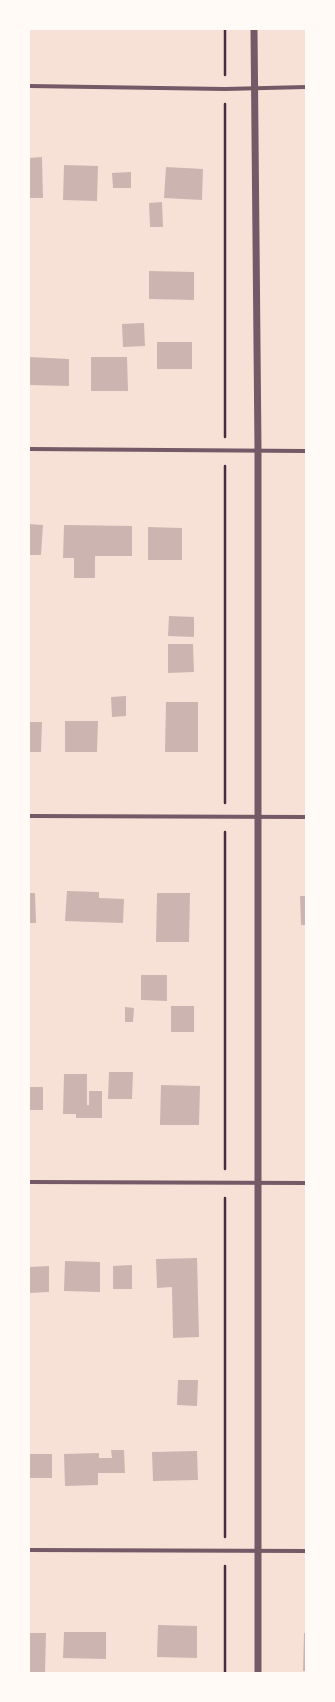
<!DOCTYPE html>
<html>
<head>
<meta charset="utf-8">
<style>
  body { margin:0 }
  #map { position:relative; width:335px; height:1702px; overflow:hidden; background:#f7e1d7; font-family:Lato,sans-serif }
  canvas { display:block }
  .frame { position:absolute; inset:0; border:30px solid #fffaf5; pointer-events:none }
</style>
</head>
<body>
<div id="map">
<canvas width="335" height="1702"></canvas>
<div class="frame"></div>
</div>
<script>
const context = document.querySelector('canvas').getContext('2d');
context.lineJoin = 'round';
function fillPath(path, color) { context.fillStyle = color; context.fill(path, 'evenodd'); }
const toPath = rows => new Path2D(rows.map(r => 'M' + r).join(''));
function trace(path, color, width, dash) { context.strokeStyle = color; context.lineWidth = width; context.lineCap = dash ? 'butt' : 'round'; context.setLineDash(dash || []); context.stroke(path); }
const building = toPath([
  [42,157,43,198,29,198,29,158],
  [64,165,98,166,97,201,63,200],
  [166,167,203,169,202,200,164,198],
  [131,172,131,188,113,188,112,173],
  [162,202,163,227,150,227,149,203],
  [149,271,194,272,194,300,149,299],
  [144,323,145,346,123,347,122,324],
  [157,342,192,342,192,369,157,369],
  [29,357,69,359,69,386,29,385],
  [91,357,127,357,128,391,91,391],
  [29,524,43,525,41,555,29,555],
  [64,525,132,526,132,556,95,556,95,578,74,578,74,558,63,558],
  [148,527,182,528,182,560,148,560],
  [169,616,194,617,194,637,168,636],
  [168,644,193,644,194,672,168,673],
  [126,696,126,716,112,717,111,697],
  [166,702,198,702,198,752,165,752],
  [65,721,98,721,97,752,65,752],
  [29,722,42,722,41,752,29,752],
  [67,891,99,892,99,898,124,899,123,923,65,921],
  [29,893,35,893,36,923,29,923],
  [157,893,190,893,189,942,156,942],
  [300,896,306,896,306,925,301,925],
  [141,975,167,975,167,1001,141,1000],
  [171,1006,194,1006,194,1032,171,1032],
  [125,1007,134,1008,133,1022,125,1022],
  [109,1072,133,1072,132,1099,108,1099],
  [64,1074,87,1074,87,1105,89,1105,89,1091,102,1091,102,1118,76,1118,76,1114,63,1114],
  [161,1085,200,1086,199,1125,160,1125],
  [29,1087,43,1087,43,1110,29,1110],
  [197,1258,199,1337,173,1338,172,1287,157,1288,156,1259],
  [65,1261,100,1262,100,1292,64,1291],
  [132,1265,132,1289,113,1289,113,1266],
  [49,1266,49,1292,29,1293,29,1267],
  [178,1380,198,1380,197,1406,177,1405],
  [111,1450,124,1450,125,1473,98,1473,98,1485,65,1486,64,1454,99,1453,99,1458,112,1458],
  [197,1451,198,1480,153,1481,152,1452],
  [29,1454,52,1454,52,1478,29,1478],
  [158,1625,197,1626,197,1658,157,1657],
  [64,1632,106,1632,106,1659,63,1658],
  [29,1633,46,1633,45,1673,29,1673],
  [304,1633,306,1633,306,1671,303,1671]
]);
const path = toPath([
  [225,29,225,75],
  [225,104,225,437],
  [225,466,225,803],
  [225,832,225,1169],
  [225,1198,225,1537],
  [225,1673,225,1566]
]);
const minor = toPath([
  [29,86,225,89,306,87],
  [29,449,306,451],
  [29,816,306,817],
  [29,1182,306,1183],
  [29,1550,306,1551]
]);
const tertiary = toPath([
  [254,29,258,450,258,1673]
]);
fillPath(building, '#ccb4b1');
trace(path, '#4a2c40', 2.5);
trace(minor, '#755966', 4);
trace(tertiary, '#755966', 7);
</script>
</body>
</html>
